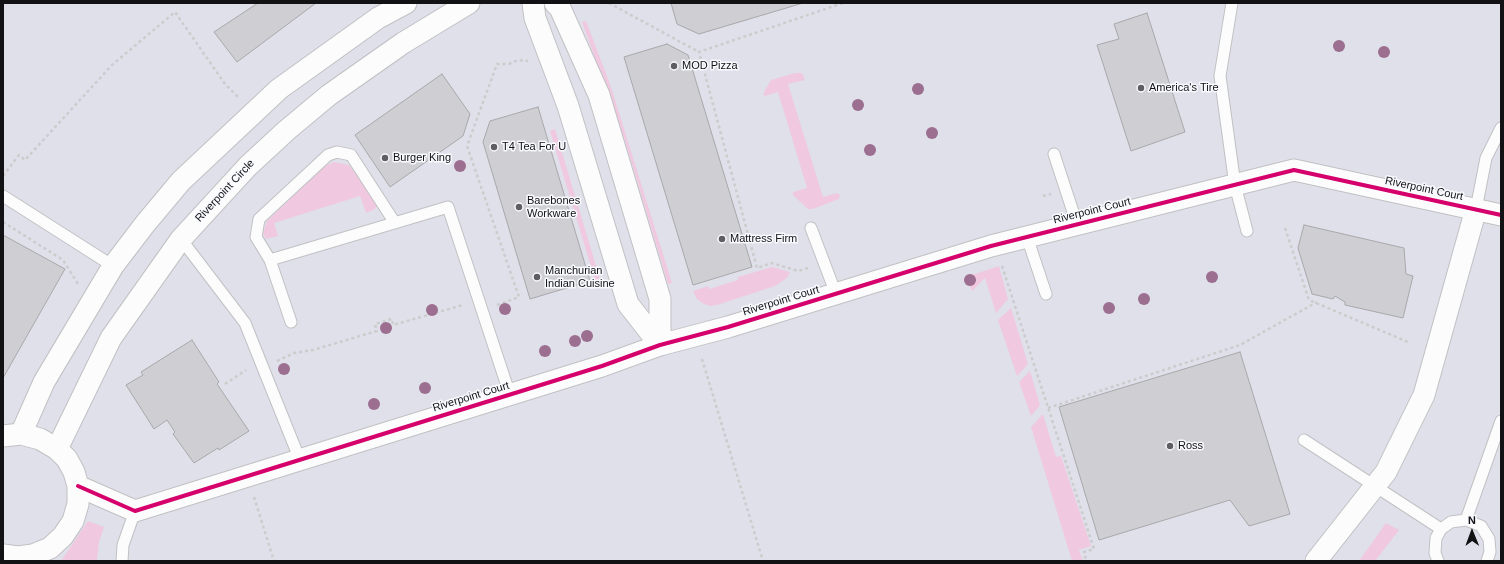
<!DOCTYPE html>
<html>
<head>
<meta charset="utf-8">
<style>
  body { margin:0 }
  #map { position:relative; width:1504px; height:564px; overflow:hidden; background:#eeeef2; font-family:Arial,sans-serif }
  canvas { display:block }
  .frame { position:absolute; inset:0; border:4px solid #121214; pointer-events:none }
  .north { position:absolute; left:1452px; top:512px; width:40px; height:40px; -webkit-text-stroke:3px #f9faff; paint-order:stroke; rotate:359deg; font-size:11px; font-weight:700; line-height:16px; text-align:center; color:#121214 }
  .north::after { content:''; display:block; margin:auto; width:14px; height:18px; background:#121214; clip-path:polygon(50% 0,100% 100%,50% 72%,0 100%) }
</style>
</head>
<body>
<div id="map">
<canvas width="1504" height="564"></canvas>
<div class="frame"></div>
<div class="north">N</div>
</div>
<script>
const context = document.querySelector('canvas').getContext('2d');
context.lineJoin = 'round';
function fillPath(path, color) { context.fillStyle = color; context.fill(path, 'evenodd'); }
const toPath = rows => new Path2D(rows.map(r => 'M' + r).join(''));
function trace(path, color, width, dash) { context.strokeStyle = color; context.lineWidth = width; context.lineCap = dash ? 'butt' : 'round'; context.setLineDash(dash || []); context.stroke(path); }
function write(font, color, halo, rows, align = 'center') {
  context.font = font + ' Arial,sans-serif'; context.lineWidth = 3; context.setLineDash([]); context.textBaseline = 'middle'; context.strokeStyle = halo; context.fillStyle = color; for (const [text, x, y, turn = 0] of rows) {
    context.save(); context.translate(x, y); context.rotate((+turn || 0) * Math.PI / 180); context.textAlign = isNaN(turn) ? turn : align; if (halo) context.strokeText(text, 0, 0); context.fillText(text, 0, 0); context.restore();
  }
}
const built = toPath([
  [3,3,1501,3,1501,561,3,561]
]);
const green = toPath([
  [586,21,611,87,672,283,668,284,626,144,582,22],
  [795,73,802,73,805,80,788,84,823,197,837,193,840,195,839,199,813,209,808,209,793,195,793,192,807,188,778,92,765,96,763,94,771,80],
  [555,129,600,279,595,280,550,131],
  [334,162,349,165,378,204,375,209,366,213,360,196,274,223,278,236,266,239,263,233,267,221,325,166],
  [999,266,1008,299,996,313,985,278,972,291,966,277],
  [772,267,790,272,787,278,775,286,717,305,710,306,704,304,697,299,693,291,708,286,709,289,738,280,738,277],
  [1011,308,1028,364,1017,376,998,320],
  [1030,371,1040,405,1031,416,1019,382],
  [1043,414,1056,457,1061,456,1091,546,1079,550,1083,561,1072,561,1031,427],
  [88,521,104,527,99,542,97,561,61,561],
  [1386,523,1399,530,1375,561,1359,561]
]);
const building = toPath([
  [258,3,316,3,237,62,214,32,258,3],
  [671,3,803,3,699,34,677,24,671,3],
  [1147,13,1185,132,1131,151,1097,45,1119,39,1114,24,1147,13],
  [667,44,688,55,752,267,693,285,624,57,667,44],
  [442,74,470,114,463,136,390,187,355,135,442,74],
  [538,107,590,281,530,299,483,142,490,121,538,107],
  [1304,225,1404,248,1406,274,1413,276,1403,318,1345,305,1345,302,1335,296,1333,299,1312,294,1298,248,1304,225],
  [3,235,65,269,3,378,3,235],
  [192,340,219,382,217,384,249,431,219,450,218,448,194,463,173,434,175,432,167,420,154,429,126,385,143,375,141,372,192,340],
  [1240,352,1290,514,1249,526,1230,500,1099,540,1059,407,1240,352]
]);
const path = toPath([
  [609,3,699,52],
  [3,176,19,155,25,160,112,65,175,12,225,84,239,98],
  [1043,196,1051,194],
  [3,222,63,260,78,284],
  [1285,228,1309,300,1408,342],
  [1002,266,1094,549,1084,552,1086,561],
  [808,268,798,271,772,263,757,268,699,52,843,3],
  [497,305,519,297,467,146,497,64,509,64,518,60,528,61],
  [702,359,763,561],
  [277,361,294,353,313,350,377,331,375,324,392,319,393,325,463,305],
  [225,384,246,370],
  [1048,408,1240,345,1317,302],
  [254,497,274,561]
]);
const lane = toPath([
  [1232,3,1220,76,1235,185,1247,231],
  [1054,154,1077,224],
  [3,196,113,266],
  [1476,209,1486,158,1501,128],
  [811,228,836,294],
  [1027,237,1046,294],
  [181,239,245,323,300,460],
  [270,260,256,237,259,219,328,155,337,152,351,155,395,223],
  [291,322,270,260,448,207,510,395],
  [1304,440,1441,529],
  [1466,520,1501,421],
  [122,561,123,545,135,511],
  [1438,561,1435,553,1436,538,1441,529,1451,522,1466,520,1481,526,1489,539,1490,552,1487,561]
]);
const street = toPath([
  [533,3,535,18,568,106,628,304,660,345],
  [555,3,560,8,599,95,660,299,660,345],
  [21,434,44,382,113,266,145,224,181,181,279,89,378,18,406,3],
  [3,436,21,434,40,439,57,449,67,459,74,472,78,486,78,504,73,521,63,536,50,548,33,555,18,557,3,555],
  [57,449,111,338,181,239,248,166,287,130,329,95,403,43,469,3],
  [78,486,135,511,602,366,660,345,728,327,991,246,1294,170,1501,215],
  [1316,561,1386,472,1424,395,1476,209]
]);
const cycleway = toPath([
  [78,486,135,511,602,366,660,345,728,327,991,246,1294,170,1501,215]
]);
const trees = [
  [1339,46],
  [1384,52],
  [918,89],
  [858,105],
  [932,133],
  [870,150],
  [460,166],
  [1212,277],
  [970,280],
  [1144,299],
  [1109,308],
  [505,309],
  [432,310],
  [386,328],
  [587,336],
  [575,341],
  [545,351],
  [284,369],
  [425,388],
  [374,404]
];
const markers = [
  [674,66,4,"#5f5f62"],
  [1141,88,4,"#5f5f62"],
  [494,147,4,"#5f5f62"],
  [385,158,4,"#5f5f62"],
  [519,207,4,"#5f5f62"],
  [722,239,4,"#5f5f62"],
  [537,277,4,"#5f5f62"],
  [1170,446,4,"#5f5f62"]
];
const poiNames = [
  ["MOD Pizza",682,66],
  ["America's Tire",1149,88],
  ["T4 Tea For U",502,147],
  ["Burger King",393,158],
  ["Barebones",527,201],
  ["Workware",527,214],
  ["Mattress Firm",730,239],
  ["Manchurian",545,271],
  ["Indian Cuisine",545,284],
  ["Ross",1178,446]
];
const streetNames = [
  ["Riverpoint Court",1424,189,12],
  ["Riverpoint Circle",225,191,-47],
  ["Riverpoint Court",1092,211,-14],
  ["Riverpoint Court",781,301,-17],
  ["Riverpoint Court",471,397,-17]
];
fillPath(built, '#dfe0ea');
fillPath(green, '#f0c9e0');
fillPath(building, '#cfced2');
trace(building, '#a9a8ab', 1);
trace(lane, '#c1c1c4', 13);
trace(street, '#c1c1c4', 23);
trace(path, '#cccccd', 2.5, [3, 3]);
trace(lane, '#fcfcfd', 11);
trace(street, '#fcfcfd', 21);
trace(cycleway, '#d6006c', 4);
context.fillStyle = '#9c6e90';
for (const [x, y] of trees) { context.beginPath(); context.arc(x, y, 6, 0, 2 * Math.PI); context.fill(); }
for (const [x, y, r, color] of markers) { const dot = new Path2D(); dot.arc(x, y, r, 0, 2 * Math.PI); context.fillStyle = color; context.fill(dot); trace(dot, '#f9faff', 1.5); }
write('11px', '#121214', '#f9faff', poiNames, 'left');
write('11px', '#121214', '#f9faff', streetNames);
</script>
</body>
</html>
